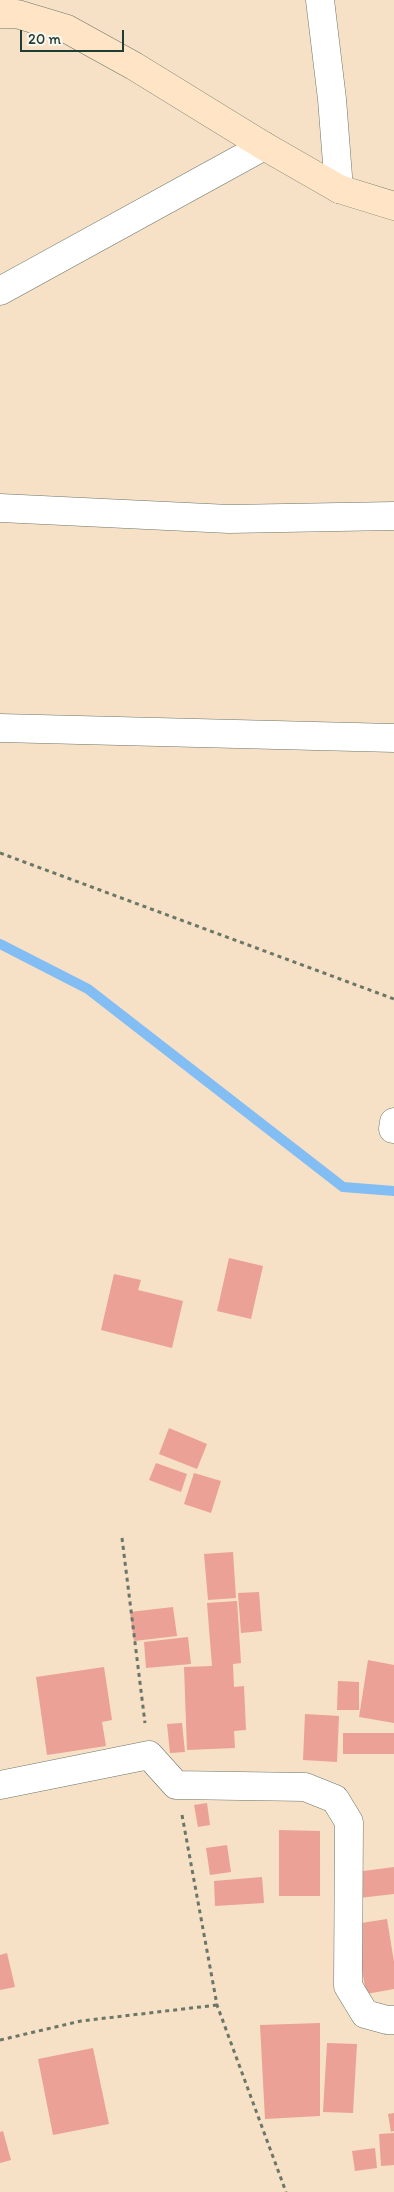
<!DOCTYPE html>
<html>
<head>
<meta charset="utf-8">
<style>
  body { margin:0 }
  #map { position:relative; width:394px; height:2192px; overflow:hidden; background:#f6e0c6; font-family:Itim,sans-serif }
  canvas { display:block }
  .scale { position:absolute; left:20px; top:30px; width:104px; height:22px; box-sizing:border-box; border:2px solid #1f3d34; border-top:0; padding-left:6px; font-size:15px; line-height:18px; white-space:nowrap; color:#1f3d34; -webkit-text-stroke:4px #fbf7ec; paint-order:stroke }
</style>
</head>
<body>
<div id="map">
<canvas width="394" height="2192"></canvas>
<div class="scale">20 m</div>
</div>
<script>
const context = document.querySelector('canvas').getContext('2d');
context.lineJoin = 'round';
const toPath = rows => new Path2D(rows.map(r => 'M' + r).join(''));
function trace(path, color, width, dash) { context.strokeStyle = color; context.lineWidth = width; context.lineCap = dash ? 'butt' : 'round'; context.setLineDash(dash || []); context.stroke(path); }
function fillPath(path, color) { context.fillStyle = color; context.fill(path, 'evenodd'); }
const stream = toPath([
  [0,944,88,989,343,1187,394,1191]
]);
const building = toPath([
  [229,1258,263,1266,251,1319,217,1311],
  [114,1274,141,1280,138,1290,183,1301,172,1348,101,1330],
  [169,1428,207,1444,197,1469,159,1454],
  [156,1463,187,1474,181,1492,149,1480],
  [194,1473,221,1481,211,1513,184,1504],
  [233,1552,236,1598,208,1600,204,1554],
  [259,1592,262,1631,241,1633,238,1593],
  [237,1601,241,1663,233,1664,234,1687,244,1686,246,1730,234,1731,235,1748,187,1750,184,1667,212,1666,207,1603],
  [173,1607,177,1636,134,1641,130,1612],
  [188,1637,191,1664,146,1668,144,1642],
  [368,1660,394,1665,394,1723,359,1717],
  [104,1667,112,1720,102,1722,106,1746,47,1755,36,1677],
  [338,1681,359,1682,359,1710,337,1710],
  [305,1714,339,1716,337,1762,303,1760],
  [182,1723,185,1752,170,1753,167,1724],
  [343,1733,394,1733,394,1754,343,1754],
  [207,1803,210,1825,198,1827,194,1805],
  [279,1830,320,1831,320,1896,279,1896],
  [227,1845,231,1872,210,1875,206,1848],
  [394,1867,394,1894,359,1898,356,1872],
  [262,1877,264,1903,215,1906,214,1881],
  [387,1919,394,1962,394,1989,366,1994,355,1924],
  [7,1953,15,1987,0,1990,0,1955],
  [320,2023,320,2116,265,2119,260,2025],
  [327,2043,357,2044,353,2113,323,2112],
  [93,2048,109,2124,53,2135,38,2059],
  [394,2113,394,2131,391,2132,388,2114],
  [3,2131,11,2160,0,2163,0,2132],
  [394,2133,394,2165,381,2166,379,2134],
  [375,2148,377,2168,355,2171,352,2151]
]);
const path = toPath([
  [0,853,394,999],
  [122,1538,145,1723],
  [182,1815,217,2005,286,2192],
  [0,2040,81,2021,217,2005]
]);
const street = toPath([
  [320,0,332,99,339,189],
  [0,291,264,146],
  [0,508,229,519,394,516],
  [0,728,394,738],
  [393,1129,394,1122],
  [0,1785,149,1755,176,1785,305,1787,335,1799,349,1822,348,1986,365,2014,387,2020,394,2020]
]);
const secondary = toPath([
  [0,14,17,14,67,29,134,66,264,146,339,189,394,206]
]);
trace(stream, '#82bdf4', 10);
fillPath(building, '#eba195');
trace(street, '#6a7667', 29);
trace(secondary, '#6a7667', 29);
trace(path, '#6a7667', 3, [4, 4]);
trace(street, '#fff', 28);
trace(secondary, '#ffe4c6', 28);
</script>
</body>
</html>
